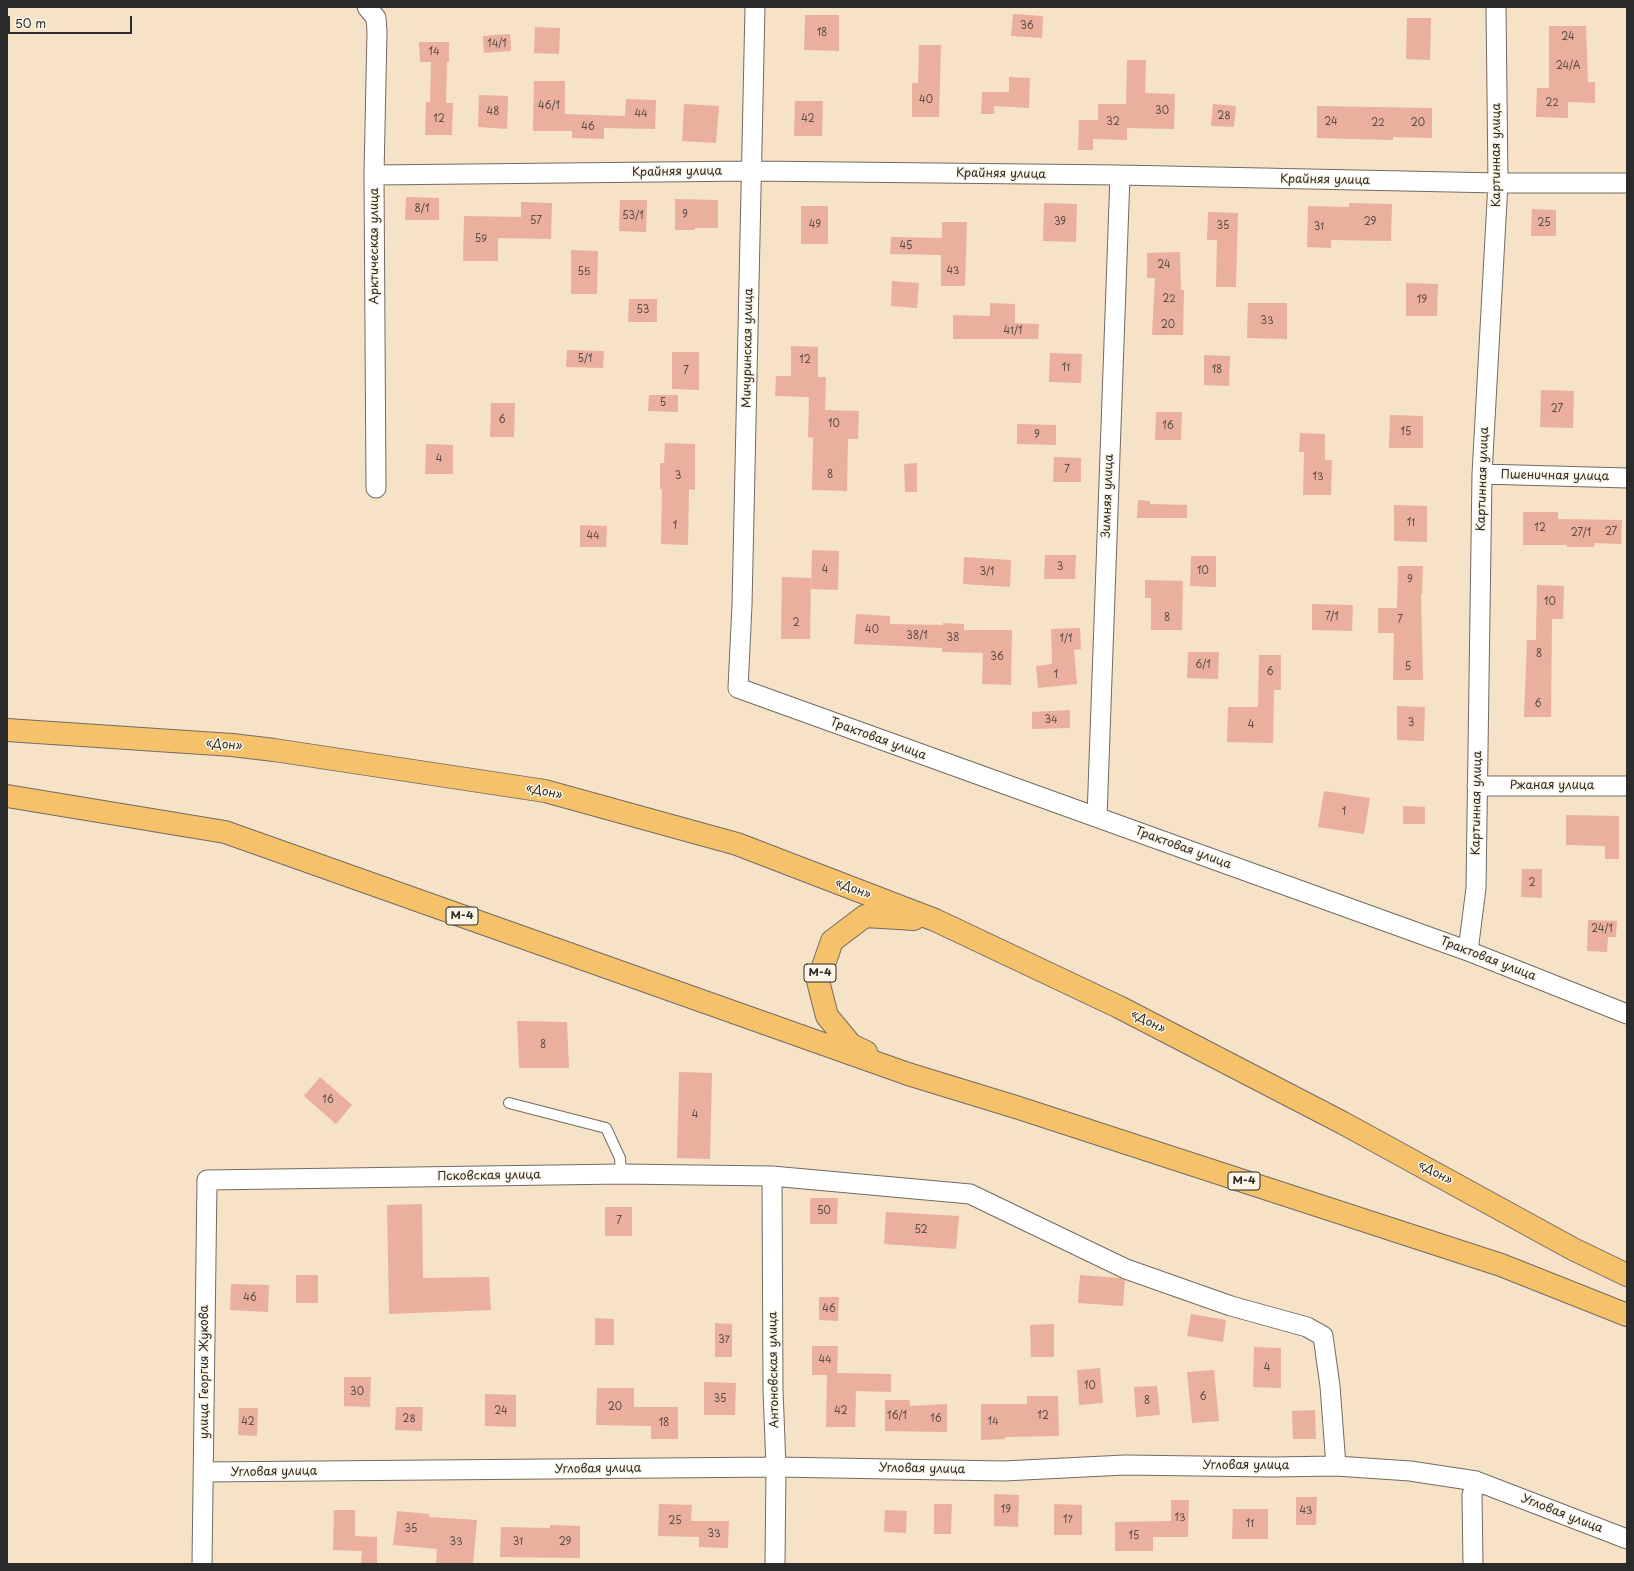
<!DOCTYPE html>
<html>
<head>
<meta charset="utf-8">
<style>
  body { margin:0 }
  #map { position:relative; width:1634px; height:1571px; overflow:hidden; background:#f6e2c7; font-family:"Playpen Sans",sans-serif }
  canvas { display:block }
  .frame { position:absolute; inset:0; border:8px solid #2b2b2b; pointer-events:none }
  .scale { position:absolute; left:8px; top:16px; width:124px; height:18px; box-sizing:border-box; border:2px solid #2b2b2b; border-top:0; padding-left:5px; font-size:12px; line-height:14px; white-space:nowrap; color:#2b2b2b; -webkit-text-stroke:3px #fcf5e5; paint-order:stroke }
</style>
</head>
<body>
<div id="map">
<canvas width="1634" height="1571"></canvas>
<div class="frame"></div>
<div class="scale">50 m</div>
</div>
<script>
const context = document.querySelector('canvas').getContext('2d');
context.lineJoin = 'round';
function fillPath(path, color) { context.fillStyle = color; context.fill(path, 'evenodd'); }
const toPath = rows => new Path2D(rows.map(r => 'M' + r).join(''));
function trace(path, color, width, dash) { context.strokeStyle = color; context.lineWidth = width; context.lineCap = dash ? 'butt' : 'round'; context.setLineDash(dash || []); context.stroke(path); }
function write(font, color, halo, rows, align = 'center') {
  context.font = font + ' "Playpen Sans",sans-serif'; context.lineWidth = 3; context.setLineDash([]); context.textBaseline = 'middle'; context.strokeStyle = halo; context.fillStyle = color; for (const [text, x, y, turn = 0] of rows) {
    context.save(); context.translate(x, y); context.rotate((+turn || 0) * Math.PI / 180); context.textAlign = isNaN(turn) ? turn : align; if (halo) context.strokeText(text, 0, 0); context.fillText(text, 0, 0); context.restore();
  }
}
const building = toPath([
  [1013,14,1043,16,1042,38,1011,36],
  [805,15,839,15,839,51,804,50],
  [1407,18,1431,18,1430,60,1406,59],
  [1549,26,1586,26,1588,82,1595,82,1595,103,1568,102,1568,118,1536,117,1537,88,1549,88],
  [535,27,560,28,559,54,534,53],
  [510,34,511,51,484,53,483,36],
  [419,42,449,42,449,62,447,62,446,103,453,103,452,135,425,135,426,102,430,102,431,62,420,62],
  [919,45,941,45,939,117,912,117,912,83,918,83],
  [1127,60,1146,60,1145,93,1175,94,1174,129,1127,128,1127,140,1093,139,1093,150,1078,150,1079,120,1098,120,1098,104,1126,104],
  [1009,77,1030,78,1029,108,994,106,994,114,981,114,982,92,1009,92],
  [534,81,565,81,565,114,625,116,626,99,656,100,655,129,604,128,604,139,572,138,572,131,533,131],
  [479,95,508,96,507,129,478,127],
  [795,101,823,101,822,136,794,136],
  [684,104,719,106,716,143,682,141],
  [1213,104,1236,106,1234,127,1211,126],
  [1317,106,1432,108,1432,138,1393,137,1393,140,1317,138],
  [406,197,439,198,439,220,405,220],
  [675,199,718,200,718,228,695,228,695,230,675,230],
  [620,200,647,200,646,232,619,231],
  [521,202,552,203,551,239,498,238,498,261,463,261,464,216,521,217],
  [1044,203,1077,204,1076,242,1043,241],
  [1349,203,1392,204,1391,241,1331,240,1331,248,1307,247,1308,206,1349,207],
  [801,206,828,206,828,244,801,244],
  [1532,209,1556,210,1556,236,1531,236],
  [1208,212,1238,213,1236,287,1216,287,1217,240,1207,240],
  [942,222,967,222,965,286,941,286,941,255,890,254,891,237,942,238],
  [571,250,598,251,597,294,571,294],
  [1180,252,1181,290,1184,290,1183,335,1152,335,1155,278,1147,278,1147,253],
  [892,281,919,283,917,308,891,306],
  [1406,283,1438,284,1437,316,1406,316],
  [629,299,657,299,657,322,628,322],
  [990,303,1015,304,1015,323,1039,324,1038,339,953,339,953,315,990,316],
  [1248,303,1287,303,1287,339,1247,338],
  [791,346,818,347,818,377,826,377,825,410,859,411,858,439,848,439,847,491,812,490,813,438,808,437,809,397,775,396,776,376,791,376],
  [567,350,604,351,603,368,566,367],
  [672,352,699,352,699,390,672,389],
  [1050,353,1082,354,1081,383,1049,382],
  [1204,355,1230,356,1229,386,1204,385],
  [1541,390,1574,391,1573,428,1540,427],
  [649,395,678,395,678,412,648,411],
  [491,403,515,403,514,437,490,437],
  [1156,412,1182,412,1181,440,1155,440],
  [1390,415,1423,416,1423,448,1389,448],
  [1017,424,1056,425,1056,445,1017,444],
  [1300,433,1325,434,1325,460,1332,460,1331,495,1303,495,1304,452,1299,452],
  [665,443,695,444,695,490,689,489,688,545,661,544,662,489,660,489,660,463,664,463],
  [426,444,453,445,453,474,425,474],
  [1054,457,1081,458,1081,482,1053,482],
  [917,463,917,492,905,492,904,464],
  [1138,500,1150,501,1150,504,1187,505,1187,518,1137,518],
  [1394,505,1427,506,1427,542,1394,541],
  [1523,512,1558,512,1558,519,1622,520,1621,544,1595,543,1594,547,1567,547,1567,545,1523,545],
  [580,525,607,526,606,547,580,547],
  [812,550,839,551,838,590,811,589],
  [1045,555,1076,555,1075,579,1044,579],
  [1191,556,1216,556,1216,587,1190,586],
  [964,557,1011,560,1010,587,963,584],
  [1398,566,1423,566,1422,594,1421,594,1423,680,1393,680,1394,633,1378,633,1378,608,1397,608],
  [782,577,811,578,810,639,781,639],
  [1145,580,1183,581,1182,630,1151,630,1151,598,1145,598],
  [1537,585,1564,586,1563,619,1552,619,1551,717,1524,717,1527,640,1536,640],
  [1312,604,1353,605,1352,631,1312,630],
  [856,614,890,616,890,624,943,625,943,623,964,624,964,630,1012,630,1011,685,982,684,983,653,942,652,942,648,854,644],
  [1080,628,1081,649,1074,650,1077,684,1038,688,1036,666,1052,664,1051,629],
  [1188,652,1219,652,1218,679,1187,678],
  [1259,655,1281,655,1281,690,1274,690,1273,743,1227,742,1228,707,1258,707],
  [1397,706,1425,707,1424,741,1397,740],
  [1070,710,1070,728,1032,729,1032,712],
  [1324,791,1370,798,1364,834,1318,827],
  [1403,806,1425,807,1425,824,1403,824],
  [1566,815,1619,816,1619,859,1605,859,1605,846,1566,845],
  [1522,869,1542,869,1542,898,1521,897],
  [1588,920,1617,921,1616,937,1608,937,1607,952,1587,951],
  [517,1021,567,1022,569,1068,519,1068],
  [679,1072,712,1073,710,1159,677,1158],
  [320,1077,352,1105,336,1124,304,1096],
  [810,1198,838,1198,837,1224,810,1224],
  [422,1204,423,1278,489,1277,491,1310,389,1314,387,1205],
  [605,1207,632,1207,632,1236,605,1236],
  [886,1212,959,1216,956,1249,884,1244],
  [296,1275,318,1275,318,1303,296,1303],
  [1080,1275,1120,1278,1125,1280,1123,1306,1078,1303],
  [231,1284,269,1285,268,1312,230,1310],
  [819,1297,839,1297,838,1321,819,1320],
  [1191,1314,1226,1320,1223,1342,1187,1336],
  [595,1318,614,1319,614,1345,595,1345],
  [715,1323,732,1324,732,1357,715,1357],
  [1054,1324,1054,1357,1031,1357,1030,1325],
  [812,1346,838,1346,837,1373,891,1374,891,1392,856,1391,855,1427,826,1427,827,1375,812,1375],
  [1254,1347,1281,1348,1281,1388,1253,1387],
  [1100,1368,1103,1403,1079,1405,1077,1370],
  [1214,1370,1219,1421,1192,1423,1187,1372],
  [344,1377,371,1377,370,1407,344,1406],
  [704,1382,736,1383,735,1415,704,1415],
  [1157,1386,1160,1415,1136,1417,1134,1387],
  [597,1388,634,1388,634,1407,678,1407,678,1439,651,1439,651,1426,596,1425],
  [485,1394,516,1395,516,1427,485,1426],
  [1027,1396,1058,1396,1059,1436,1005,1437,1005,1439,981,1440,981,1404,1027,1404],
  [885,1400,910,1400,910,1406,947,1404,947,1432,885,1431],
  [396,1407,423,1407,422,1431,395,1430],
  [239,1408,258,1408,257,1436,238,1435],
  [1315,1410,1316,1439,1293,1439,1292,1411],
  [994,1494,1019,1495,1018,1527,994,1526],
  [1296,1497,1317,1497,1316,1525,1296,1525],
  [1171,1500,1189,1500,1188,1537,1153,1537,1153,1551,1115,1551,1115,1522,1171,1521],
  [659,1504,692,1505,691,1521,729,1521,728,1548,699,1547,699,1537,658,1536],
  [934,1504,952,1504,951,1534,934,1534],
  [1054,1504,1082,1505,1082,1535,1054,1535],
  [1233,1509,1268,1509,1268,1539,1232,1539],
  [334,1510,355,1510,355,1536,377,1537,377,1564,361,1564,362,1551,333,1550],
  [885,1510,907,1511,906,1533,884,1532],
  [397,1511,429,1514,429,1517,477,1520,473,1564,436,1564,437,1549,393,1545],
  [550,1525,580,1526,580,1558,500,1557,501,1527,550,1528]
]);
const service = toPath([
  [509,1103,606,1128,620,1158,621,1174]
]);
const minor = toPath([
  [367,7,376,18,377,32,374,175,376,488],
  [755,7,742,605,738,688,1468,951,1627,1014],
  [374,175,752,171,1120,175,1498,183,1627,183],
  [1482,474,1627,478],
  [1477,786,1627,786],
  [1097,817,1120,175],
  [1468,951,1476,888,1482,474,1498,183,1496,7],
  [772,1176,773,1390,776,1467,775,1564],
  [204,1472,776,1467,1004,1471,1125,1465,1272,1467,1336,1466,1410,1471,1476,1481,1627,1539],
  [202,1564,207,1180,621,1174,772,1176,970,1194,1126,1269,1231,1306,1307,1327,1323,1336,1330,1386,1336,1466],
  [1473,1564,1472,1495,1476,1481]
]);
const trunk = toPath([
  [7,730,232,745,274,750,545,791,737,844,935,920,1119,1007,1343,1123,1573,1249,1627,1275],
  [7,796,225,832,908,1074,1019,1108,1501,1265,1627,1315],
  [866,1052,851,1045,827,1016,818,981,832,941,865,916,914,919]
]);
const numberNames = [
  ["36",1027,26],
  ["18",822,33],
  ["24",1568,37],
  ["14/1",497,44],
  ["14",434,52],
  ["24/А",1568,66],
  ["40",926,100],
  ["22",1552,103],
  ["46/1",549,106],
  ["30",1162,111],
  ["48",493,112],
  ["44",641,114],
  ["28",1224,116],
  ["12",439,119],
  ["42",808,119],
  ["32",1113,122],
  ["24",1331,122],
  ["22",1378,123],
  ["20",1418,123],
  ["46",588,127],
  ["8/1",422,209],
  ["9",685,215],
  ["53/1",633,216],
  ["57",536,221],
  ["39",1060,222],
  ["29",1370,222],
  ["25",1544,223],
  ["49",815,225],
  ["35",1223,226],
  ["31",1319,227],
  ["59",481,239],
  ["45",906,246],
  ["24",1164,265],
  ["43",953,271],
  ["55",584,272],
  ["22",1169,299],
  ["19",1422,300],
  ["53",643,310],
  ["33",1267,321],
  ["20",1168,325],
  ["41/1",1013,331],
  ["5/1",585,359],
  ["12",805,360],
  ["11",1066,368],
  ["18",1217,370],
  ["7",686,371],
  ["5",663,403],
  ["27",1557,409],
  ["6",502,420],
  ["10",834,424],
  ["16",1168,426],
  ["15",1406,432],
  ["9",1037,435],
  ["4",439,459],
  ["7",1067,470],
  ["8",830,475],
  ["3",678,476],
  ["13",1318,477],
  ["11",1411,523],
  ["1",675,526],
  ["12",1540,528],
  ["27",1611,532],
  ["27/1",1581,533],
  ["44",593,536],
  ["3",1060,567],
  ["4",825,570],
  ["10",1203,571],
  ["3/1",987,572],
  ["9",1410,580],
  ["10",1550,602],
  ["7/1",1332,617],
  ["8",1167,618],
  ["7",1400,620],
  ["2",796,623],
  ["40",872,630],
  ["38/1",917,636],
  ["38",953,638],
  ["1/1",1066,639],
  ["8",1539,654],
  ["36",997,657],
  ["6/1",1203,665],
  ["5",1408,667],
  ["6",1270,672],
  ["1",1056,675],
  ["6",1538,704],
  ["34",1051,720],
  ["3",1411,723],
  ["4",1251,725],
  ["1",1344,812],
  ["2",1532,883],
  ["24/1",1602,929],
  ["8",543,1045],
  ["16",328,1100],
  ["4",695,1115],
  ["50",824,1211],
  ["7",619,1221],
  ["52",921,1230],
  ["46",250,1298],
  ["46",829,1309],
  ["37",724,1340],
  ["44",825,1360],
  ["4",1267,1368],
  ["10",1090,1386],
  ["30",357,1392],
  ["6",1203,1397],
  ["35",720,1399],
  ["8",1147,1401],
  ["20",615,1407],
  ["24",501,1411],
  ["42",841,1411],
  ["16/1",897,1416],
  ["12",1043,1416],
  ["28",409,1419],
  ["16",936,1419],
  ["42",248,1422],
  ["14",993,1422],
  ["18",664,1423],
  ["19",1006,1510],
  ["43",1306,1511],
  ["13",1180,1518],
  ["17",1068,1520],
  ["25",675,1521],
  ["11",1250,1524],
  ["35",411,1529],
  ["33",714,1534],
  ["15",1134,1536],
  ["33",456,1542],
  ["31",518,1542],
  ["29",565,1542]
];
const shields = [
  [462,916,32],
  [820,973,32],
  [1244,1181,32]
];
const shieldNames = [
  ["М-4",462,916],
  ["М-4",820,973],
  ["М-4",1244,1181]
];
const streetNames = [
  ["Картинная улица",1497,155,-90],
  ["Крайняя улица",677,172,-1],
  ["Крайняя улица",1001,174,1],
  ["Крайняя улица",1325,180,1],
  ["Арктическая улица",375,246,-90],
  ["Мичуринская улица",748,348,-89],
  ["Пшеничная улица",1555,476,1],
  ["Картинная улица",1483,479,-88],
  ["Зимняя улица",1108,496,-88],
  ["Трактовая улица",878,739,20],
  ["«Дон»",224,745,5],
  ["Ржаная улица",1552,786],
  ["«Дон»",544,792,12],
  ["Картинная улица",1477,803,-89],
  ["Трактовая улица",1183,848,20],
  ["«Дон»",853,889,21],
  ["Трактовая улица",1488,959,21],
  ["«Дон»",1148,1022,27],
  ["«Дон»",1435,1173,29],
  ["Псковская улица",489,1176,-1],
  ["Антоновская улица",774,1370,-91],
  ["улица Георгия Жукова",205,1372,-90],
  ["Угловая улица",1246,1466],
  ["Угловая улица",598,1469,-1],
  ["Угловая улица",922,1469,1],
  ["Угловая улица",274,1472,-1],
  ["Угловая улица",1562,1514,21]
];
fillPath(building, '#eaaf9d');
trace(service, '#726b62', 12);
trace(minor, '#726b62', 21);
trace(trunk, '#726b62', 24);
trace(service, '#fff', 10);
trace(minor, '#fff', 19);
trace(trunk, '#f6c16b', 22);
write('10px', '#5b4c48', null, numberNames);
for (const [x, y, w] of shields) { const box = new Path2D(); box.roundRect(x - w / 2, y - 9, w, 18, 3); context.fillStyle = '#fcf5e5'; context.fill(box); trace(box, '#2b2b2b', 1); }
write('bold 11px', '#2b2b2b', null, shieldNames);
write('12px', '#2b2b2b', '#fcf5e5', streetNames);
</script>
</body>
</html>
